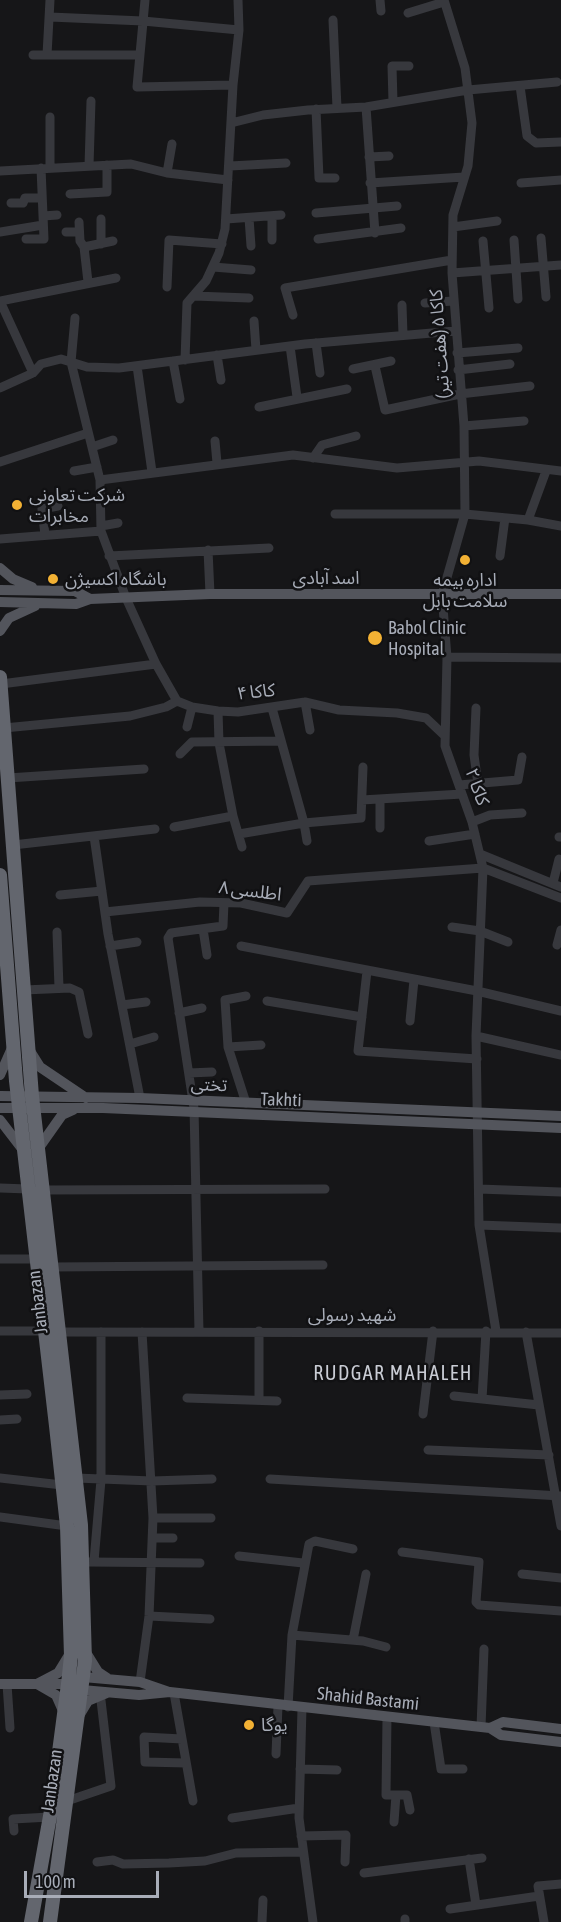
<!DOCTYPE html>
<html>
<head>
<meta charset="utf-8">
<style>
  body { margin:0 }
  #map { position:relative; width:561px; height:1922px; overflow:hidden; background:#161618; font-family:"Asap Condensed",sans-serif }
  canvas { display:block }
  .scale { position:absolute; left:24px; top:1871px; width:135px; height:27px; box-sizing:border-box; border:3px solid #a8adb8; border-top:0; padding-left:8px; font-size:18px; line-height:21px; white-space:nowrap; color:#a8adb8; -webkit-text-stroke:4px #111113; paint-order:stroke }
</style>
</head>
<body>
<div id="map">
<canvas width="561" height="1922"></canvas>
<div class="scale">100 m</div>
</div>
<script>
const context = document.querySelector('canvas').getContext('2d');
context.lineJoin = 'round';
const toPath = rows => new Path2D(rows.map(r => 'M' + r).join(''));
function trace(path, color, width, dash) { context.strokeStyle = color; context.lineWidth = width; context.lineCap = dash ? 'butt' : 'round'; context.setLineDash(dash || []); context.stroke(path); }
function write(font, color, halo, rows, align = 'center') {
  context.font = font + ' "Asap Condensed","Noto Sans Arabic",sans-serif'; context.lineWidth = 5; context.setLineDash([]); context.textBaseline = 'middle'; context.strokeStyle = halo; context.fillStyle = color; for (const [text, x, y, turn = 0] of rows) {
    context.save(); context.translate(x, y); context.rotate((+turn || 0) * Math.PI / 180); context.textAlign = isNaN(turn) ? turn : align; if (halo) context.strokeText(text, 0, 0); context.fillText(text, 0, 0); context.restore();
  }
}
const minor = toPath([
  [145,0,137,87,233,85],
  [380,0,381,11],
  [444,0,465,68,472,123,468,166,453,215,452,273,464,426,465,514,442,595,447,657,445,746,472,822,483,868,476,1036,479,1225,496,1331],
  [408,13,444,2],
  [50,17,143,21,239,30],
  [333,20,337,108],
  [33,55,140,55],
  [47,55,50,0],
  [520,86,527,136,536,143,561,142],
  [393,102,392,66,409,66],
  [366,107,375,233],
  [316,109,319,178,335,178],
  [50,117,50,168],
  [231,123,263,115,308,110,366,107,468,90,557,82],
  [369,157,389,156],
  [89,166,91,101],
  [230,166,286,163],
  [0,171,131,164,167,173,228,180],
  [167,173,172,144],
  [370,183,464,177],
  [521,183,561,180],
  [70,194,107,192,107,165],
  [11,203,23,203,25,198,42,198],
  [316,213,397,206],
  [43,216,57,215],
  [249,218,251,246],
  [101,219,101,244],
  [226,219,281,215],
  [79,222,80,241,84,247],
  [453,227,497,221],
  [0,232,43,225],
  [66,232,79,232],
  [541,238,546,297],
  [26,239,44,239,41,168],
  [318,239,401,228],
  [272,240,272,216],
  [514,240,518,299],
  [483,241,489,308],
  [213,267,251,270],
  [452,273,561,265],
  [88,282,84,247,113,241],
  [167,287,169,240,222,244],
  [194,296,249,298],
  [0,301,116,278],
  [0,301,33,373],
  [425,303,453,301],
  [402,305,403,335],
  [293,315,285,288,452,260],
  [75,318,71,362,100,480,101,531,126,598,156,664,177,701,192,707,218,711,238,712,305,702,339,710,397,713,426,718,445,736],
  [254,321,256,350],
  [316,343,320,373],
  [290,346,297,397],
  [457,353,518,348],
  [217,355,221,380],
  [185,360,187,303,206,281,219,253,225,229,233,85,239,30,238,0],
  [173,361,180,399],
  [137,366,152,472],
  [375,366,385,410,460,394,530,386],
  [353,369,391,361],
  [458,370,510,364],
  [0,388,33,373,41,364,61,359,87,367,119,368,305,344,455,331],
  [259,407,347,389],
  [464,426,524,421],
  [215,441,217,463],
  [92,447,113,440],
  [313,458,322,445,356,436],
  [0,462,88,433],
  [74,471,97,467],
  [100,480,293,455,397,468,479,461,561,471],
  [335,514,465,514,528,520,561,526],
  [528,520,546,471],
  [101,526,118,523],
  [45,535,42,509,58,506],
  [0,539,101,531],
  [208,550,210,594],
  [109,556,269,548],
  [500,556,505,518],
  [447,657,561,658],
  [1,684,156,664],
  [305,702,310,730],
  [272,708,304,823,307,841],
  [476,708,474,755,478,784],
  [218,711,219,743,233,816,242,847],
  [187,727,192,707],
  [4,728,130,716,166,707,177,701],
  [180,754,192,742,281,741],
  [8,778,144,769],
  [459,785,518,780,522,757],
  [380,799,380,828],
  [362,800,462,794],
  [472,822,490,815,522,813],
  [174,827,233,816],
  [239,834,304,823,361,818,363,767],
  [94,836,108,934,140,1098],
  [559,837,561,837],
  [429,841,475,834],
  [13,845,155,829],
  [480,854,561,887],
  [553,883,559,859],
  [60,895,102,891],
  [105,912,200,902,241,903,287,913,308,881,483,868,561,898],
  [452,927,480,931,508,942],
  [203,929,207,955],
  [57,932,59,988],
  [557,945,561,930],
  [110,946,137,942],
  [241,946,477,991,561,1011],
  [367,971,358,1051,477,1059],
  [24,990,70,988,79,992,88,1034],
  [246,996,225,1000,228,1047,246,1103],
  [267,1001,362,1017],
  [122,1005,146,1002],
  [179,1013,202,1008],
  [410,1021,414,980],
  [476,1036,561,1055],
  [130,1044,154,1037],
  [228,1047,261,1045],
  [189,1073,212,1072],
  [0,1188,28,1189],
  [479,1189,561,1192],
  [43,1190,325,1189],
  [479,1225,561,1228],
  [0,1259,36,1259],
  [52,1267,323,1265],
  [0,1331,45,1331],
  [59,1332,561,1333],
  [199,1332,194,1108,168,938,171,933,223,926,224,903],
  [526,1332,561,1526],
  [0,1395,27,1394],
  [454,1396,539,1405],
  [187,1398,277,1401],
  [482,1399,486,1331],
  [259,1400,259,1331],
  [423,1414,433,1331],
  [0,1420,17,1419],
  [428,1450,549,1455],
  [0,1478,62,1485],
  [76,1478,152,1481,212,1479],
  [270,1479,561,1496],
  [0,1517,67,1526],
  [153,1518,211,1518],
  [153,1538,173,1538],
  [402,1552,479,1562,476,1602,479,1605,561,1611],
  [239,1556,303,1563],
  [94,1561,101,1480,101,1332],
  [88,1562,200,1563],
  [522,1574,561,1578],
  [149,1616,210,1619],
  [292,1635,363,1641,386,1647],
  [353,1640,366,1574],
  [140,1682,149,1616,153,1518,142,1332],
  [7,1684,10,1728],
  [174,1693,193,1801],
  [288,1707,292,1635,309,1544,315,1541,353,1549],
  [302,1708,299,1818,313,1922],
  [387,1717,386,1795,407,1795,410,1810],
  [434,1722,441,1769,463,1769],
  [481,1727,484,1649],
  [182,1739,144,1737,145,1762,186,1763],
  [276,1754,278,1706],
  [300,1769,337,1770],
  [67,1801,111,1786,100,1692],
  [232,1818,299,1808],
  [394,1822,396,1795],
  [14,1831,13,1819,50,1817],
  [301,1836,346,1835,345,1862],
  [469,1859,476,1905],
  [97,1862,113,1860,123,1864,169,1863,205,1861,236,1853,303,1852],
  [364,1873,482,1858],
  [450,1909,539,1896],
  [405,1919,405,1922],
  [262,1922,263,1900],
  [544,1922,538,1886,561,1884]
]);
const major = toPath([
  [0,568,13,579,32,587],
  [0,590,75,591,90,599],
  [0,602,76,604,90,599,210,594,561,594],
  [0,631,9,618,35,606],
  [30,1051,40,1067,86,1098],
  [0,1075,12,1048],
  [0,1096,140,1098,561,1116],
  [0,1108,103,1108,561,1128],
  [0,1120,23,1150],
  [38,1149,62,1115,73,1110],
  [85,1651,98,1672,107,1678],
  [77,1680,83,1677,140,1682,169,1692],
  [0,1684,68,1684,82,1690,139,1695,170,1692,490,1728,501,1735,561,1742],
  [64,1713,56,1695,37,1684,58,1673,69,1655],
  [79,1716,88,1701,107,1693],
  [490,1728,503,1722,561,1729]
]);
const highway = toPath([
  [0,677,32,1096,81,1525,85,1661,50,1922],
  [0,875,16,1081,56,1426,67,1526,71,1656,68,1684,52,1805,31,1922]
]);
const markers = [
  [17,505,6,"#f2b134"],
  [465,560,6,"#f2b134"],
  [53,579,6,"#f2b134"],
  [375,638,8,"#f2b134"],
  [249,1725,6,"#f2b134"]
];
const streetNames = [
  ["کاکا ۵ (هفت تیر)",440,344,-94],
  ["اسد آبادی",326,578],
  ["کاکا ۴",256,692,-6],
  ["کاکا ۲",477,787,70],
  ["اطلسی ۸",250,891,7],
  ["تختی",209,1085,2],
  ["Takhti",281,1100,2],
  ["Janbazan",38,1302,-97],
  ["شهید رسولی",352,1315],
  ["Shahid Bastami",368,1699,6],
  ["Janbazan",52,1781,-82]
];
const poiNames = [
  ["شرکت تعاونی",29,495],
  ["مخابرات",29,516],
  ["باشگاه اکسیژن",65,579],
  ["اداره بیمه",465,580,"center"],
  ["سلامت بابل",465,601,"center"],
  ["Babol Clinic",388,628],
  ["Hospital",388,649],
  ["یوگا",261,1725]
];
const neighbourhoodNames = [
  ["RUDGAR MAHALEH",393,1374]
];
trace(minor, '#37383d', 9);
trace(major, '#53555c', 10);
trace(highway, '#63666e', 14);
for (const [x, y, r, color] of markers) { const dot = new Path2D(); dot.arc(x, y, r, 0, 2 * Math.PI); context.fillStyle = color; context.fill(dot); trace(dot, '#111113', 2); }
write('18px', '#a8adb8', '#111113', streetNames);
write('18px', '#a8adb8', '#111113', poiNames, 'left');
context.letterSpacing = '1.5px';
write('20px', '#c9ccd4', '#111113', neighbourhoodNames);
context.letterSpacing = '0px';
</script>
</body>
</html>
